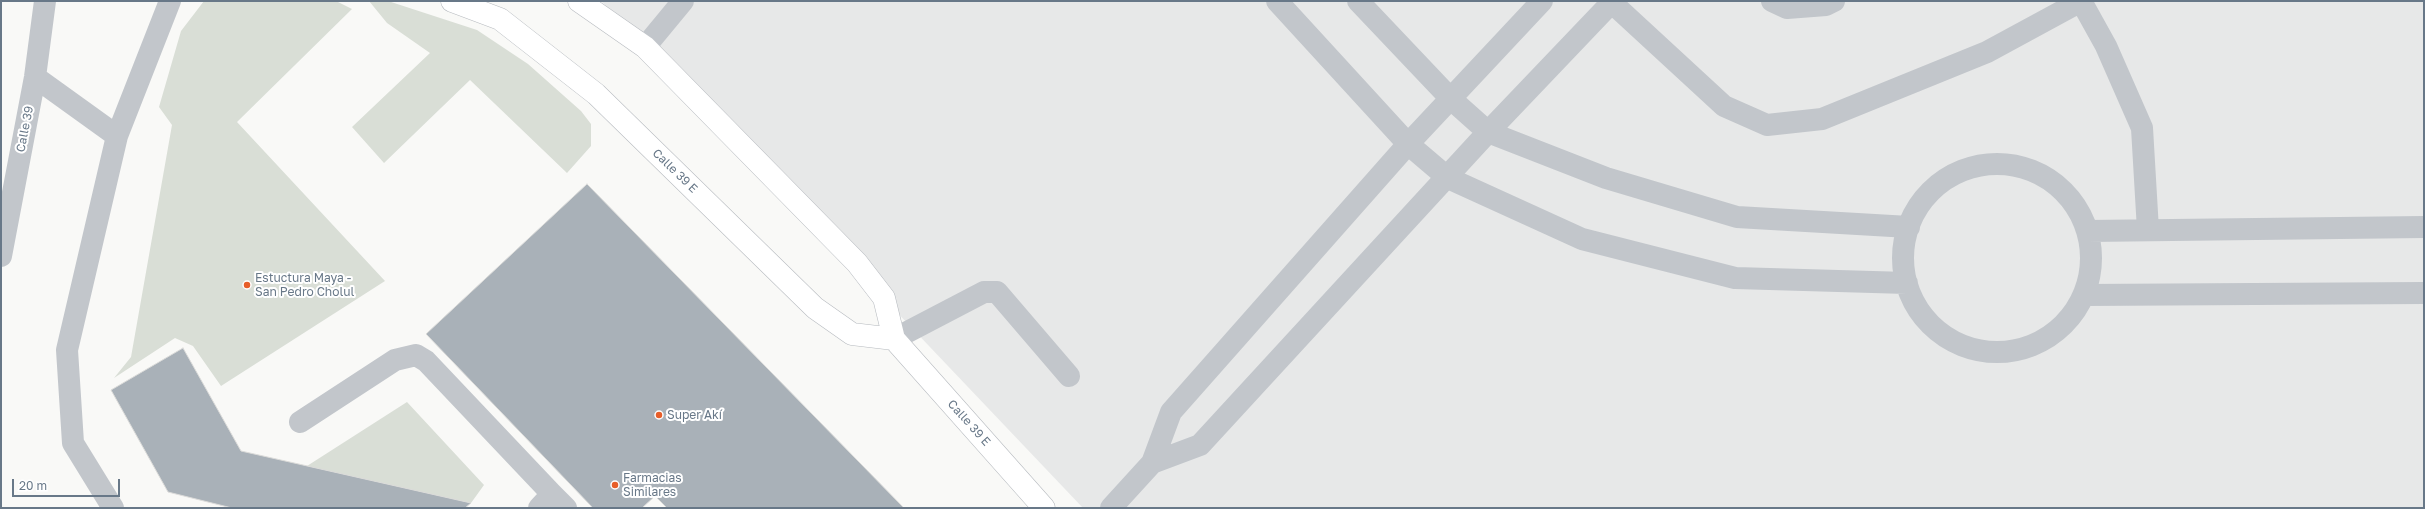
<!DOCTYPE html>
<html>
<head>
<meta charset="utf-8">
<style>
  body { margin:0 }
  #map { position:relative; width:2425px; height:509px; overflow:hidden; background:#f9f9f7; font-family:"Golos Text",sans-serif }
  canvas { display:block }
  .frame { position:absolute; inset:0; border:2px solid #687888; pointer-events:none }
  .scale { position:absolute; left:12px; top:479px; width:108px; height:18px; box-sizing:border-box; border:2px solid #687888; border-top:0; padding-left:5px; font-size:12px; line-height:14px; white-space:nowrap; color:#687888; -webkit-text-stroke:3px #fff; paint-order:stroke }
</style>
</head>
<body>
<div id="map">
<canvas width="2425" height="509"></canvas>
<div class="frame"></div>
<div class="scale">20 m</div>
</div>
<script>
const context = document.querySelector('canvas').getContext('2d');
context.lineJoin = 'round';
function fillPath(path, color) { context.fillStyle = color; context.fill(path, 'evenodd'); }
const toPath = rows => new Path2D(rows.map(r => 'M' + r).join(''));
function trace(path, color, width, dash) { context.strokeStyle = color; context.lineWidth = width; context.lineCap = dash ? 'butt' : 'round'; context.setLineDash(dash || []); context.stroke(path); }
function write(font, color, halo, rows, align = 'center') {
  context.font = font + ' "Golos Text",sans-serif'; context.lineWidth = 4; context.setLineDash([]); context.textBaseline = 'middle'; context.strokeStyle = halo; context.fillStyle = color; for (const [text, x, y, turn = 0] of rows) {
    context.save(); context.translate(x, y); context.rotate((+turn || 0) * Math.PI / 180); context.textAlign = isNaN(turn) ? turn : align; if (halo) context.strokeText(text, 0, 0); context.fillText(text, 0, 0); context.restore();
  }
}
const built = toPath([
  [601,1,2424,1,2424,508,1083,508]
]);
const green = toPath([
  [204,1,336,1,352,9,237,122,385,281,221,386,193,346,175,338,114,378,131,357,172,125,159,107,181,31],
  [369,1,388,1,477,30,528,64,581,111,591,124,591,146,567,173,470,80,384,163,352,127,430,53,387,23],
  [407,402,484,485,471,503,307,466]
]);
const building = toPath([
  [587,184,904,508,667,508,655,496,642,508,593,508,426,334,587,184],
  [183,348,241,451,471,503,465,508,232,508,168,492,111,390,183,348]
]);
const minor = toPath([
  [1277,1,1408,144,1448,178,1582,239,1735,278,1907,283],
  [1358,1,1451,99,1488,132,1606,178,1737,217,1909,227],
  [1610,1,1724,106,1767,125,1822,119,1987,52,2081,1],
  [1772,1,1787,8,1826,5,1834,1],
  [2081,1,2106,46,2142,128,2148,230],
  [645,47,683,1],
  [35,77,117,136],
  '1903 258a94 94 0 1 1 188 0a94 94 0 1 1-188 0Z',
  [2088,231,2424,227],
  [1,256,35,77,45,1],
  [2084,295,2424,293],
  [894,339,984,292,997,292,1069,376],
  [300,422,395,360,416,355,426,361,552,494],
  [1152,463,1200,445,1488,132,1613,1],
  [113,508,73,443,67,350,117,136,170,1],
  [539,508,552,494,566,508],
  [1111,508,1152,463,1171,412,1408,144,1542,1]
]);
const major = toPath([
  [452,1,500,19,596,94,815,308,852,334,894,339],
  [579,1,645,47,857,263,884,298,894,339,1044,508]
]);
const markers = [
  [247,285,4,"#e75e29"],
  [659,415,4,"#e75e29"],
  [615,485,4,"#e75e29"]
];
const streetNames = [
  ["Calle 39",25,129,-79],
  ["Calle 39 E",675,171,44],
  ["Calle 39 E",969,423,48]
];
const poiNames = [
  ["Estuctura Maya -",255,278],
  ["San Pedro Cholul",255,292],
  ["Super Akí",667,415],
  ["Farmacias",623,478],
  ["Similares",623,492]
];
fillPath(built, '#e7e8e8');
fillPath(green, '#d9ded6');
fillPath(building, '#a9b1b8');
trace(building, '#dbdbd9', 1);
trace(major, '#b6babf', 23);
trace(minor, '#c2c6cb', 22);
trace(major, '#fff', 22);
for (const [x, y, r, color] of markers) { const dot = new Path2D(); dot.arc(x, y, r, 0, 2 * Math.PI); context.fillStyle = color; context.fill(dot); trace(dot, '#fff', 1.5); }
write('12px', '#687888', '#fff', streetNames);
write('12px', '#687888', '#fff', poiNames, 'left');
</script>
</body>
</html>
